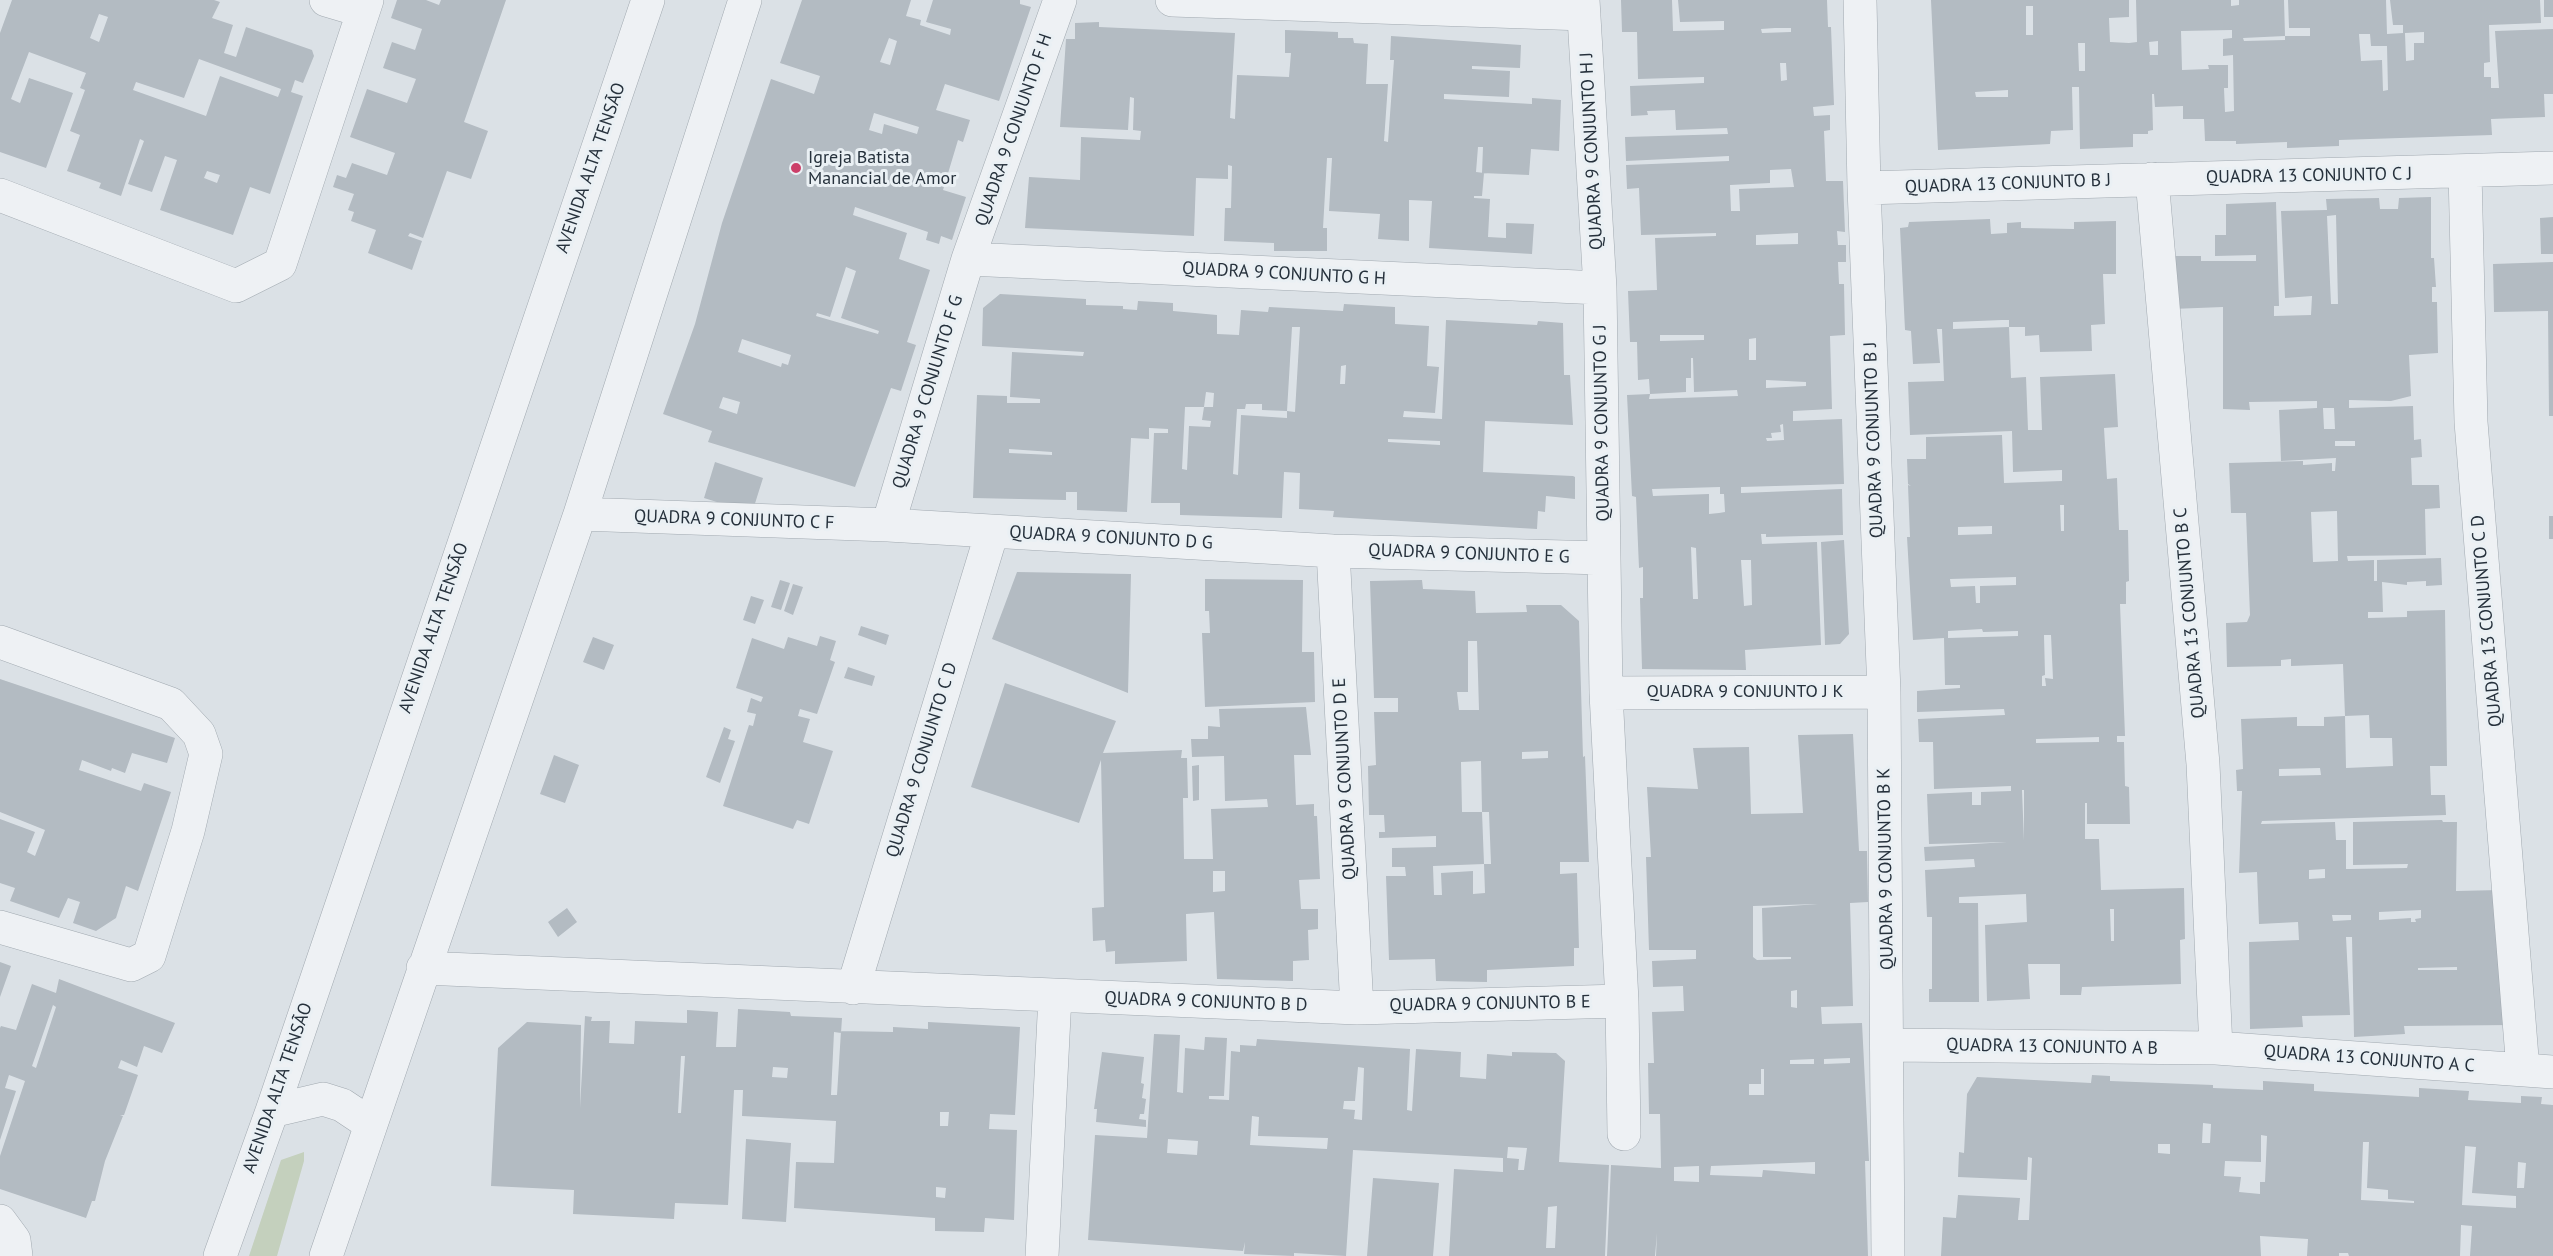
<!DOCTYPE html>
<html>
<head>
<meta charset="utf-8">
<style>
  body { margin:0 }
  canvas { display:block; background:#dbe1e6 }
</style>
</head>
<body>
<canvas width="2553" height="1256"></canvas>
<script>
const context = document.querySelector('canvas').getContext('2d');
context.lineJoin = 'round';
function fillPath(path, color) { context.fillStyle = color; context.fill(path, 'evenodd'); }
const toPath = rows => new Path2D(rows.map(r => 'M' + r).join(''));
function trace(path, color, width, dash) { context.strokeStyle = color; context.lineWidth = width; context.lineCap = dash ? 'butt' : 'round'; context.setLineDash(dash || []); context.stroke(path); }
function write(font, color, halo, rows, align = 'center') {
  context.font = font + ' "PT Sans",sans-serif'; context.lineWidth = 6; context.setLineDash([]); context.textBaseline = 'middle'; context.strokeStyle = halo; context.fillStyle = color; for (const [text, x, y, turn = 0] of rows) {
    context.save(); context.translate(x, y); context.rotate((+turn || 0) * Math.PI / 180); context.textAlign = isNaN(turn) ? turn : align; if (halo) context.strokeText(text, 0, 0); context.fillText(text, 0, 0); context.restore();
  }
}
const green = toPath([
  [304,1152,304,1161,277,1256,249,1256,281,1160]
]);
const building = toPath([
  [12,0,214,0,220,2,212,18,233,25,224,53,236,57,246,27,312,50,314,56,303,83,295,80,291,92,303,96,270,194,250,187,233,235,160,210,177,160,165,156,152,192,128,184,144,141,140,139,121,196,99,188,101,183,67,171,80,135,70,131,85,90,80,88,86,73,29,52,11,99,20,103,29,78,73,93,46,168,0,152,0,33],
  [99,14,108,17,99,42,90,38],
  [199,59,281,89,278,97,220,76,206,116,133,90,136,82,184,98],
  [207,171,220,175,217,183,204,178],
  [397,0,426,0,439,5,441,0,506,0,464,122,488,131,471,179,447,171,423,238,410,233,408,236,422,241,412,270,368,253,376,230,351,221,354,212,348,210,354,194,333,187,337,175,346,178,352,163,387,175,395,153,350,137,367,89,407,103,416,79,383,68,392,42,415,50,422,29,391,18],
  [802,0,911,0,906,16,921,20,920,25,950,35,951,29,926,22,933,0,1020,0,1020,4,1031,7,999,101,945,84,936,110,970,120,963,142,958,140,943,190,966,197,952,240,941,236,939,244,926,240,928,232,855,207,853,215,907,233,899,259,930,270,907,342,916,345,901,391,891,388,855,487,708,442,712,431,663,414,695,324,722,223,771,79,814,94,820,76,780,63],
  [889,38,897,41,890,65,880,62],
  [874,113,919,127,917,134,884,124,882,134,869,130],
  [846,267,856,271,841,318,879,331,878,334,816,316,817,313,830,317],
  [742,339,791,355,788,365,782,363,781,367,738,352],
  [723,397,740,402,737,414,719,408],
  [1621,0,1672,0,1673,31,1724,30,1724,21,1680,22,1678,0,1827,0,1828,27,1831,27,1834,105,1813,107,1814,116,1830,115,1830,130,1824,131,1826,181,1843,181,1845,232,1837,231,1838,245,1846,245,1846,262,1838,262,1839,284,1844,284,1845,335,1830,336,1832,409,1793,411,1793,421,1842,419,1844,484,1741,487,1741,493,1842,489,1843,535,1766,537,1766,534,1761,534,1762,544,1817,542,1821,645,1745,650,1746,670,1642,669,1640,598,1643,598,1643,567,1639,568,1636,497,1632,496,1627,395,1650,394,1649,399,1738,396,1737,390,1694,392,1693,358,1691,358,1691,378,1686,378,1686,392,1650,394,1649,379,1638,380,1637,342,1630,342,1628,291,1657,290,1655,238,1716,236,1716,233,1641,235,1639,188,1627,189,1626,165,1729,161,1729,156,1626,161,1625,137,1728,134,1727,128,1676,130,1675,110,1647,111,1648,115,1631,116,1630,86,1704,83,1704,77,1638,79,1637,32,1622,32],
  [1775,28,1791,28,1791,32,1762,33,1761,29],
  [1780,63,1786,63,1787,80,1781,81],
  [1791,169,1794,187,1739,189,1740,211,1731,211,1730,185,1770,183,1770,170],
  [1798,233,1798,244,1756,245,1756,235],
  [1660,335,1704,335,1704,340,1660,341],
  [1756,338,1756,360,1749,360,1749,339],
  [1766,380,1806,382,1806,386,1766,388],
  [1783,424,1784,440,1767,441,1766,438,1772,438,1771,433,1781,432,1780,425],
  [1720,487,1720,494,1724,494,1725,512,1719,513,1709,514,1709,494,1653,496,1652,489],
  [1691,547,1696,548,1698,599,1693,599],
  [1741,560,1751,560,1752,605,1744,606],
  [1931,0,2129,0,2129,17,2109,18,2110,42,2129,43,2137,42,2136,0,2231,0,2231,6,2239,5,2239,0,2284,0,2285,36,2243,38,2244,41,2285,40,2285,36,2310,36,2310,28,2289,28,2288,0,2386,0,2387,34,2403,33,2403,25,2393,25,2390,0,2540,0,2541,23,2489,25,2490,62,2484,63,2484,77,2491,77,2491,88,2499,88,2495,31,2553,29,2553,94,2544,94,2545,117,2491,119,2492,135,2339,140,2339,146,2287,148,2287,142,2236,144,2236,141,2205,141,2204,119,2183,119,2183,106,2155,107,2154,94,2152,94,2153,130,2148,131,2148,134,2133,134,2133,147,2080,149,2079,87,2072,87,2073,130,2051,131,2050,144,1938,150],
  [2026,6,2033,6,2033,35,2026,35],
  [2232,30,2232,38,2223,39,2223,56,2233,55,2234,111,2225,112,2224,88,2228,88,2228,65,2208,65,2209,69,2182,70,2181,31],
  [2424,32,2424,43,2414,43,2414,60,2406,61,2405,33],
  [2359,34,2370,34,2371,46,2387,46,2388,90,2383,91,2382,60,2361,61],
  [2158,41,2158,55,2150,55,2149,42],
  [2078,43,2085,43,2085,71,2079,71],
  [2008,90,2008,97,1976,97,1975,92],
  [2544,0,2553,0,2553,17,2544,17],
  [1099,22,1099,27,1235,33,1230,118,1235,119,1237,75,1289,77,1291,53,1285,53,1285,30,1338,32,1338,38,1353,38,1354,43,1368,44,1366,84,1388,84,1384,141,1388,142,1394,60,1390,60,1391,36,1521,45,1520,68,1472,66,1472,69,1510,71,1509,97,1444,94,1444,99,1532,104,1532,98,1561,100,1559,151,1531,149,1529,175,1482,173,1483,147,1478,147,1476,172,1484,173,1482,196,1474,196,1474,198,1490,199,1488,237,1506,238,1506,223,1534,224,1532,254,1429,248,1432,201,1409,200,1409,241,1378,239,1380,214,1329,211,1332,158,1327,158,1323,228,1327,228,1327,251,1274,251,1274,243,1224,241,1225,208,1231,208,1232,166,1228,165,1228,179,1196,178,1194,236,1025,228,1029,177,1080,180,1081,137,1140,140,1141,131,1133,130,1134,98,1130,97,1128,130,1060,127,1066,39,1075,39,1075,23],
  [2431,197,2431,258,2434,258,2436,287,2432,287,2432,302,2437,302,2438,353,2409,355,2411,396,2391,401,2349,400,2349,408,2413,406,2414,440,2421,439,2422,457,2411,458,2412,485,2439,485,2440,508,2425,509,2426,555,2347,556,2348,561,2374,560,2374,581,2377,581,2377,560,2441,558,2442,585,2426,586,2426,581,2407,582,2407,585,2382,582,2383,612,2368,612,2368,618,2407,617,2407,611,2445,610,2447,766,2430,766,2431,795,2445,795,2446,815,2262,821,2261,824,2335,822,2336,840,2346,840,2346,869,2349,869,2407,868,2408,864,2353,865,2353,822,2442,820,2443,822,2457,822,2456,891,2501,890,2512,1025,2404,1026,2405,1034,2354,1037,2352,937,2346,937,2350,1015,2302,1016,2303,1027,2250,1029,2249,942,2299,940,2298,922,2259,924,2257,872,2239,873,2242,791,2237,791,2236,770,2243,769,2241,719,2297,717,2297,726,2324,726,2324,717,2345,716,2343,664,2291,666,2291,659,2281,660,2281,666,2227,667,2226,623,2247,622,2250,615,2246,513,2231,513,2229,463,2303,461,2303,465,2332,463,2332,471,2335,471,2336,458,2281,461,2279,410,2317,408,2317,401,2249,402,2250,410,2223,409,2223,307,2172,309,2171,256,2201,256,2201,261,2256,261,2256,255,2215,256,2215,235,2226,235,2226,204,2276,202,2279,306,2274,306,2274,316,2311,315,2312,296,2285,298,2281,211,2327,210,2326,199,2379,198,2380,209,2398,209,2399,198],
  [2336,215,2338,304,2331,304,2327,216],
  [2323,408,2334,408,2335,429,2324,429],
  [2335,441,2355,441,2355,446,2335,446],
  [2337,511,2338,561,2313,562,2311,512],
  [2369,715,2370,738,2392,738,2393,766,2346,768,2345,716],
  [2320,768,2321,775,2279,776,2279,769],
  [2325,869,2325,878,2309,879,2309,870],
  [2421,910,2421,918,2415,919,2416,922,2411,922,2411,918,2379,920,2379,912],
  [2332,915,2351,915,2351,920,2333,921],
  [2457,967,2457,970,2418,970,2418,968],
  [2553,217,2553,254,2541,254,2540,218],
  [1990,219,1991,234,2007,233,2007,223,2021,222,2021,228,2074,229,2074,222,2116,221,2116,274,2103,274,2105,324,2091,325,2092,351,2040,352,2039,335,2025,336,2025,327,2009,327,2011,378,2026,377,2028,430,2042,430,2040,377,2115,374,2118,427,2104,428,2107,479,2117,478,2119,530,2128,530,2129,581,2126,582,2126,604,2120,604,2125,736,2117,736,2117,742,2124,742,2125,786,2129,787,2130,824,2087,824,2087,803,2085,803,2085,839,2099,839,2101,890,2184,888,2185,939,2180,940,2181,984,2082,987,2081,995,2060,995,2060,964,2028,964,2030,999,1987,1001,1985,925,2027,922,2026,894,1959,897,1959,903,1978,903,1979,1002,1929,1002,1929,989,1932,989,1932,917,1927,917,1925,870,1975,867,1974,859,1925,861,1924,847,2007,842,1929,844,1927,794,1972,792,1972,805,1981,805,1981,792,2011,791,2011,786,1934,789,1933,742,1919,742,1918,719,2005,715,2004,709,1917,712,1917,691,1960,688,1960,685,1945,685,1944,638,1913,640,1907,537,1910,537,1908,485,1911,486,1908,484,1907,459,1926,459,1926,437,2002,435,2004,483,2062,481,2062,470,2013,472,2012,431,1910,435,1908,382,1944,381,1942,329,1937,329,1940,363,1913,364,1911,331,1905,330,1900,228,1908,227,1909,222],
  [2002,320,2009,320,2009,327,1953,329,1953,322],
  [2060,505,2064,505,2064,531,2061,531],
  [1992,526,1992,534,1958,535,1958,527],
  [2016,577,2016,585,1980,586,1980,603,1976,603,1975,586,1951,587,1950,579],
  [1982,629,1983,632,2018,631,2018,636,1948,638,1948,631],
  [2044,635,2051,635,2053,679,2045,678,2046,686,2042,686,2042,676,2045,675],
  [2099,737,2099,742,2036,743,2036,739],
  [2022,790,2024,790,2024,841],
  [2110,909,2114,909,2114,941,2111,941],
  [2553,262,2553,416,2549,416,2548,311,2494,312,2493,264],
  [1000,294,1086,299,1086,305,1123,306,1123,309,1137,310,1138,301,1173,303,1173,311,1217,315,1217,334,1239,335,1241,310,1268,312,1269,307,1343,311,1344,304,1395,307,1395,324,1429,326,1427,366,1439,367,1435,413,1404,411,1403,417,1442,419,1446,320,1537,325,1538,321,1563,323,1564,375,1570,375,1573,425,1485,421,1483,472,1573,476,1575,477,1575,499,1546,496,1545,512,1538,511,1537,529,1333,517,1334,511,1299,509,1300,473,1284,472,1282,518,1180,515,1180,503,1151,503,1154,433,1168,433,1168,429,1149,428,1149,439,1131,438,1127,512,1077,510,1077,492,1066,492,1066,500,973,498,977,395,1007,396,1007,403,1040,403,1040,399,1010,397,1012,352,1083,356,1084,352,982,346,983,308],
  [1292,327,1300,327,1295,412,1287,411,1287,418,1241,415,1238,475,1233,474,1237,409,1245,409,1246,404,1262,404,1262,410,1287,411],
  [1346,365,1345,384,1340,384,1341,366],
  [1206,392,1214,393,1213,407,1204,407],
  [1185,407,1204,407,1202,420,1211,421,1210,427,1189,426,1187,470,1182,469],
  [1388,439,1440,441,1440,445,1388,442],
  [1009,449,1052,452,1052,455,1009,453],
  [715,462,763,478,752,513,704,498],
  [2549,516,2553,516,2553,539,2549,539],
  [1844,540,1849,634,1840,644,1825,645,1821,542],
  [1017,572,1131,574,1128,693,992,639],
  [1205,579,1303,580,1302,652,1314,652,1315,702,1205,707,1202,633,1210,633,1209,611,1205,611],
  [780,580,790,583,781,610,771,607],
  [1422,580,1423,589,1475,591,1476,613,1527,612,1526,605,1561,605,1579,621,1583,757,1585,756,1589,862,1560,862,1560,874,1577,873,1579,948,1574,948,1574,966,1487,970,1487,982,1436,981,1435,959,1389,960,1386,876,1406,876,1405,867,1392,867,1392,848,1436,847,1436,836,1379,838,1379,832,1385,832,1384,815,1369,815,1368,766,1376,765,1374,712,1398,712,1398,698,1374,698,1370,581],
  [1468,641,1477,641,1479,710,1459,710,1457,692,1468,692],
  [1548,751,1548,758,1522,759,1522,752],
  [1481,761,1482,812,1489,812,1491,864,1484,864,1485,893,1473,894,1473,871,1441,873,1442,895,1434,895,1433,866,1484,864,1482,812,1462,812,1461,762],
  [793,584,803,587,793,615,784,611],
  [751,596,764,600,755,624,743,620],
  [861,626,889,635,886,645,858,635],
  [820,636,836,641,830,660,835,662,817,714,800,709,798,716,810,719,803,742,833,751,809,824,797,820,793,829,723,806,749,725,753,726,756,714,747,712,751,698,761,702,763,697,736,688,752,638,784,649,788,637,817,646],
  [593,637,614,645,604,670,583,662],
  [848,667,875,676,872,686,844,678],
  [0,679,175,738,167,763,132,753,125,773,112,768,111,771,82,760,79,770,141,791,144,783,171,792,138,891,126,886,116,918,96,931,73,923,80,902,68,898,59,918,10,901,15,888,0,883,0,819,35,832,27,852,35,856,45,830,0,812],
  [1005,683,1116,721,1103,753,1182,750,1181,758,1187,758,1188,798,1183,798,1184,859,1213,859,1211,809,1268,807,1267,799,1225,801,1224,756,1192,757,1191,739,1208,739,1208,726,1220,727,1219,709,1306,707,1311,755,1294,755,1296,805,1314,804,1314,816,1317,816,1320,879,1299,880,1301,909,1318,909,1318,929,1308,930,1309,960,1293,961,1293,981,1217,979,1214,912,1186,914,1187,961,1115,964,1115,951,1106,952,1105,940,1093,941,1092,908,1104,907,1101,760,1079,823,971,787],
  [1213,871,1225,871,1225,891,1213,892],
  [724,727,731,730,728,739,735,741,720,783,706,777],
  [1853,734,1859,851,1867,851,1868,902,1850,903,1853,1006,1821,1007,1822,1024,1862,1023,1869,1161,1865,1161,1868,1256,1656,1256,1657,1233,1655,1256,1607,1256,1611,1165,1661,1168,1660,1114,1649,1114,1648,1063,1654,1063,1652,1012,1684,1011,1683,986,1653,987,1652,961,1696,959,1696,950,1649,950,1646,857,1651,857,1647,787,1698,789,1693,748,1749,747,1751,814,1803,813,1798,735],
  [1818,904,1762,908,1763,957,1791,957,1791,959,1757,960,1753,957,1753,906],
  [1797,990,1797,1008,1791,1007,1791,991],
  [1850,1058,1850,1063,1824,1064,1824,1059],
  [1814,1059,1814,1064,1790,1064,1790,1060],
  [1761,1069,1764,1069,1764,1095,1749,1095,1749,1084,1761,1084],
  [1815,1162,1815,1174,1763,1170,1762,1177,1710,1175,1711,1166],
  [1699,1166,1699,1182,1674,1181,1674,1167],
  [554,755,579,765,565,803,540,794],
  [1199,765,1199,800,1193,801,1192,766],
  [567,908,577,922,558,937,548,922],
  [0,962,11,966,0,997],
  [59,979,175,1023,162,1053,144,1046,137,1067,121,1060,118,1068,138,1075,124,1115,120,1115,123,1116,105,1161,95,1201,92,1201,86,1218,0,1189,0,1156,25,1081,9,1075,5,1088,16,1091,0,1140,0,1028,1,1026,16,1030,32,984,56,993],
  [53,1005,56,1007,36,1068,32,1066],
  [738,1009,790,1012,791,1016,842,1018,841,1033,834,1032,831,1095,837,1095,841,1031,893,1032,893,1027,928,1029,928,1022,1020,1027,1015,1115,990,1114,989,1129,1017,1130,1014,1220,985,1218,984,1232,935,1231,935,1218,794,1208,796,1162,834,1163,836,1121,742,1116,743,1090,734,1090,728,1205,675,1203,674,1219,573,1214,574,1190,491,1186,498,1048,527,1022,581,1025,580,1108,585,1016,592,1017,591,1021,610,1021,609,1043,634,1044,635,1021,687,1023,687,1010,718,1012,716,1047,736,1047],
  [681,1056,685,1056,681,1113,678,1113],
  [773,1067,788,1068,787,1078,772,1077],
  [940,1112,949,1112,948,1126,940,1126],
  [936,1187,946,1188,945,1198,936,1197],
  [1154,1034,1180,1035,1177,1092,1183,1093,1185,1048,1204,1050,1205,1037,1227,1038,1224,1096,1209,1096,1209,1099,1229,1100,1231,1051,1240,1052,1240,1045,1256,1046,1257,1039,1410,1049,1407,1110,1412,1111,1416,1049,1461,1052,1460,1077,1486,1079,1487,1054,1512,1056,1512,1052,1556,1053,1565,1061,1559,1162,1609,1165,1605,1256,1449,1256,1454,1169,1503,1172,1503,1158,1353,1150,1346,1256,1294,1253,1294,1256,1244,1254,1245,1242,1243,1251,1088,1240,1095,1135,1147,1138],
  [1358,1067,1364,1068,1362,1120,1354,1119,1355,1110,1343,1109,1344,1101,1355,1101],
  [1252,1116,1259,1117,1258,1136,1328,1138,1327,1149,1250,1145],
  [1168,1139,1198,1141,1197,1155,1167,1153],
  [1508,1147,1527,1148,1524,1170,1518,1170,1519,1159,1507,1158],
  [1557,1206,1555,1248,1546,1248,1548,1207],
  [1102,1052,1144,1057,1141,1083,1144,1084,1142,1098,1146,1099,1144,1114,1140,1114,1139,1119,1146,1120,1146,1127,1096,1122,1097,1109,1094,1109],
  [2092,1075,2110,1076,2110,1081,2213,1085,2213,1088,2263,1090,2263,1081,2314,1084,2314,1091,2419,1097,2419,1088,2469,1091,2468,1100,2521,1103,2521,1096,2542,1097,2541,1104,2553,1105,2553,1256,2470,1256,2472,1226,2461,1225,2460,1256,2349,1256,2348,1253,2339,1253,2339,1256,2307,1256,2308,1239,2260,1236,2261,1256,1941,1256,1943,1217,1956,1218,1958,1195,2020,1198,2018,1220,2029,1220,2032,1158,2028,1157,2027,1180,1958,1177,1959,1152,1964,1153,1967,1094,1977,1077,2091,1083],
  [2203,1123,2211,1124,2210,1143,2202,1143],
  [2261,1135,2267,1136,2265,1182,2260,1182,2260,1194,2239,1192,2241,1177,2224,1176,2225,1161,2261,1162],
  [2363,1142,2369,1142,2367,1188,2388,1190,2388,1199,2414,1201,2414,1203,2361,1200],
  [2158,1144,2170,1144,2170,1154,2158,1153],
  [2465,1146,2476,1147,2472,1193,2516,1196,2516,1208,2462,1205],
  [2518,1162,2526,1163,2524,1188,2517,1188],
  [746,1139,791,1143,786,1222,742,1219],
  [1373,1178,1439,1183,1433,1256,1367,1256]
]);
const minor = toPath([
  [326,0,363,11],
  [1172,0,1584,14],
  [1583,0,1600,288,1606,693,1622,1001,1624,1134],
  [1860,0,1864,188,1884,692,1888,1256],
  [2465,172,2471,422,2523,1070],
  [2152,179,2203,764,2216,1048],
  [1864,188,2553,168],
  [0,195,236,286,280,264,367,0],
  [968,259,1600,288],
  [580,514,888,525,1333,551,1604,558],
  [888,525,968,259,1060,0],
  [1333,551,1357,1008],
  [0,642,171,704,199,734,206,754,188,831,149,956,131,965,0,927],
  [1606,693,1884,692],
  [423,968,1357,1008,1622,1001],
  [853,988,992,532],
  [1888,1045,2216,1048,2553,1072],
  [272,1111,323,1099,342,1105,369,1123],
  [0,1221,14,1240,16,1256],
  [220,1256,272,1111,648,0],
  [326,1256,580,514,745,0],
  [1042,1256,1055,996]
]);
const markers = [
  [796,168,6,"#cc3f69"]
];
const streetNames = [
  ["QUADRA 9 CONJUNTO F H",1014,130,-71],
  ["QUADRA 9 CONJUNTO H J",1592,151,-93],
  ["AVENIDA ALTA TENSÃO",591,168,-71],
  ["QUADRA 13 CONJUNTO C J",2309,176,-1],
  ["QUADRA 13 CONJUNTO B J",2008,184,-2],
  ["QUADRA 9 CONJUNTO G H",1284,274,3],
  ["QUADRA 9 CONJUNTO F G",928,392,-73],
  ["QUADRA 9 CONJUNTO G J",1602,423,-91],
  ["QUADRA 9 CONJUNTO B J",1874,440,-92],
  ["QUADRA 9 CONJUNTO C F",734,520,2],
  ["QUADRA 9 CONJUNTO D G",1111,538,3],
  ["QUADRA 9 CONJUNTO E G",1469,554,2],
  ["QUADRA 13 CONJUNTO B C",2190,613,-95],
  ["QUADRA 13 CONJUNTO C D",2487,621,-95],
  ["AVENIDA ALTA TENSÃO",434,628,-71],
  ["QUADRA 9 CONJUNTO J K",1745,692],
  ["QUADRA 9 CONJUNTO C D",922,760,-73],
  ["QUADRA 9 CONJUNTO D E",1345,779,-93],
  ["QUADRA 9 CONJUNTO B K",1886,869,-91],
  ["QUADRA 9 CONJUNTO B D",1206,1002,2],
  ["QUADRA 9 CONJUNTO B E",1490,1004,-1],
  ["QUADRA 13 CONJUNTO A B",2052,1047,1],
  ["QUADRA 13 CONJUNTO A C",2369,1059,4],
  ["AVENIDA ALTA TENSÃO",278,1088,-71]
];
const poiNames = [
  ["Igreja Batista",808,158],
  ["Manancial de Amor",808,179]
];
fillPath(green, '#c4d0bd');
fillPath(building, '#b3bbc2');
trace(minor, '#a1a9b0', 34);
trace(minor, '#eef1f4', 33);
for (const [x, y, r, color] of markers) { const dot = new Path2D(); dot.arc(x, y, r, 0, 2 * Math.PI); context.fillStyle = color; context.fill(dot); trace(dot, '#eaf0f4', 2); }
write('18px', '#26313c', '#eaf0f4', streetNames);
write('18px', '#26313c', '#eaf0f4', poiNames, 'left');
</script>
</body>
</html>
